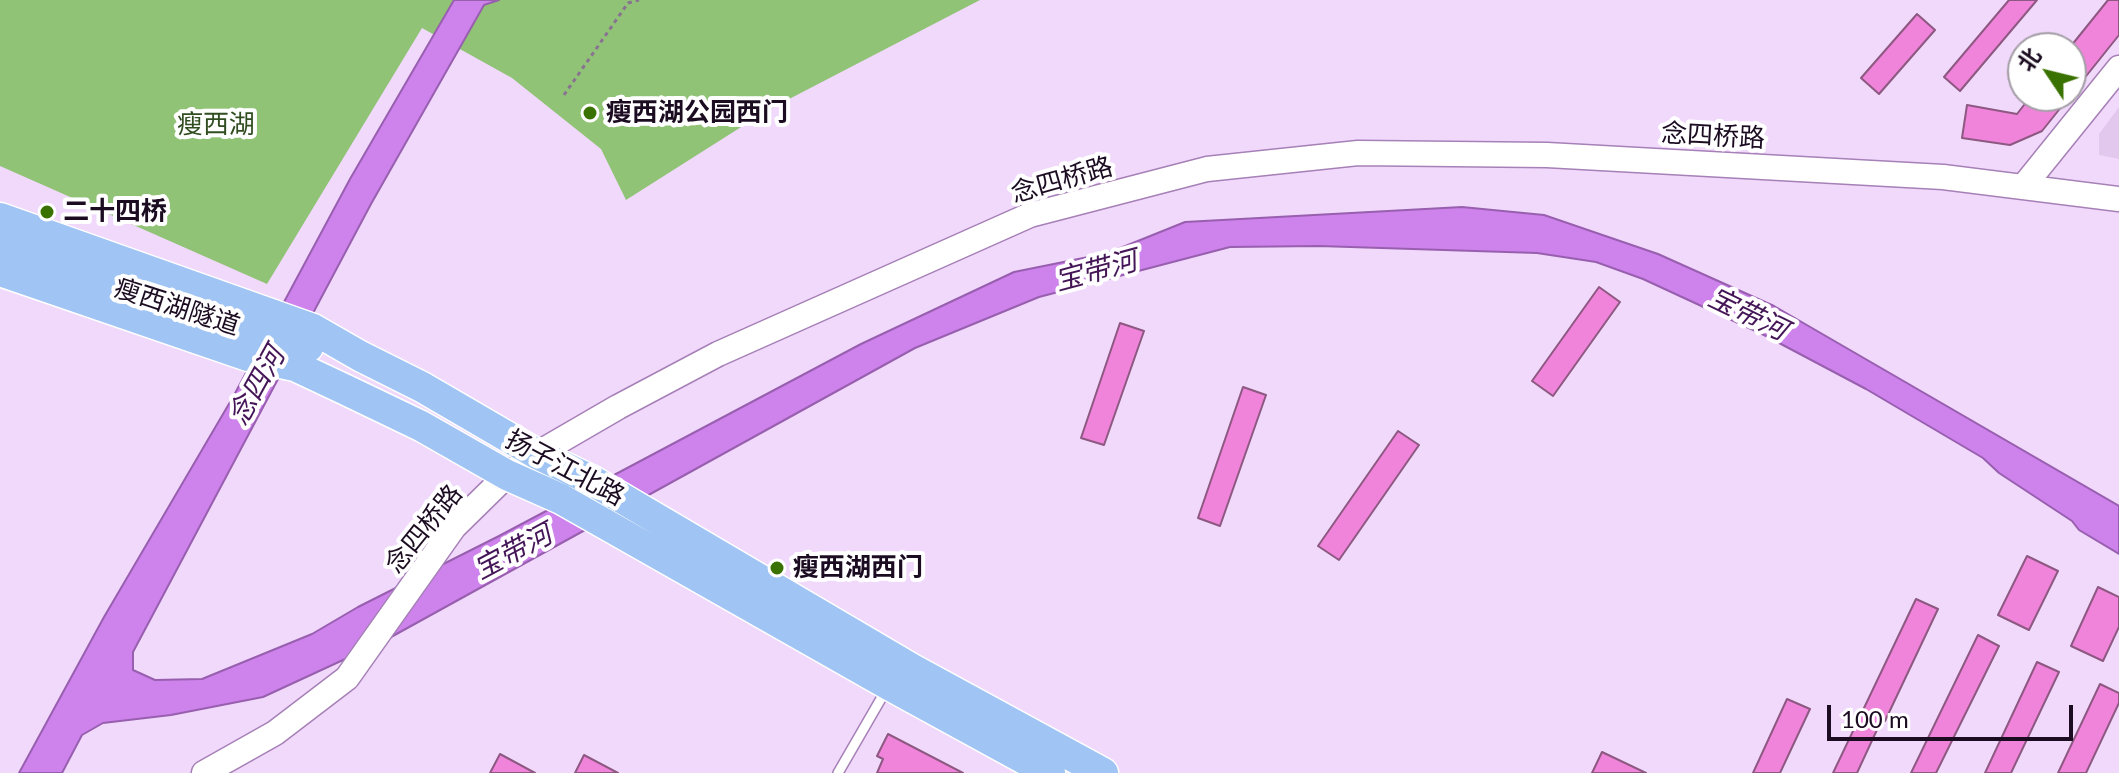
<!DOCTYPE html>
<html>
<head>
<meta charset="utf-8">
<style>
  body { margin:0 }
  #map { position:relative; width:2119px; height:773px; overflow:hidden; background:#f1d9fc; font-family:Lato,"Noto Sans SC",sans-serif }
  canvas { display:block }
  .north { position:absolute; left:2007px; top:32px; width:80px; height:80px; box-sizing:border-box; background:#fff; border:2px solid #a49ea6; border-radius:50%; rotate:305deg; font-size:22px; font-weight:700; line-height:32px; text-align:center; color:#1b0c21 }
  .north::after { content:''; display:block; margin:auto; width:28px; height:36px; background:#397201; clip-path:polygon(50% 0,100% 100%,50% 72%,0 100%) }
  .scale { position:absolute; left:1827px; top:705px; width:246px; height:36px; box-sizing:border-box; border:4px solid #1b0c21; border-top:0; padding-left:10px; font-size:24px; line-height:28px; white-space:nowrap; color:#1b0c21; -webkit-text-stroke:6px #fff; paint-order:stroke }
</style>
</head>
<body>
<div id="map">
<canvas width="2119" height="773"></canvas>
<div class="north">北</div>
<div class="scale">100 m</div>
</div>
<script>
const context = document.querySelector('canvas').getContext('2d');
context.lineJoin = 'round';
function fillPath(path, color) { context.fillStyle = color; context.fill(path, 'evenodd'); }
const toPath = rows => new Path2D(rows.map(r => 'M' + r).join(''));
function trace(path, color, width, dash) { context.strokeStyle = color; context.lineWidth = width; context.lineCap = dash ? 'butt' : 'round'; context.setLineDash(dash || []); context.stroke(path); }
function write(font, color, halo, rows, align = 'center') {
  context.font = font + ' Lato,"Noto Sans SC",sans-serif'; context.lineWidth = 8; context.setLineDash([]); context.textBaseline = 'middle'; context.strokeStyle = halo; context.fillStyle = color; for (const [text, x, y, turn = 0] of rows) {
    context.save(); context.translate(x, y); context.rotate((+turn || 0) * Math.PI / 180); context.textAlign = isNaN(turn) ? turn : align; if (halo) context.strokeText(text, 0, 0); context.fillText(text, 0, 0); context.restore();
  }
}
const built = toPath([
  [2119,107,2119,159,2099,155,2099,134]
]);
const green = toPath([
  [0,0,980,0,768,110,626,200,601,149,512,78,422,28,267,284,0,166]
]);
const water = toPath([
  [454,0,499,0,484,5,371,204,133,652,133,670,155,680,202,679,312,634,358,607,499,536,861,344,1014,272,1108,253,1185,222,1462,207,1544,215,1658,254,1774,306,2119,506,2119,554,2079,530,2072,521,1999,473,1983,458,1866,389,1764,335,1643,279,1596,262,1537,253,1319,246,1230,247,1039,297,915,348,382,642,263,697,171,715,103,723,82,735,62,773,19,773,104,617,233,397,350,179,454,0]
]);
const building = toPath([
  [2009,0,2037,0,1960,91,1944,77,2009,0],
  [2108,0,2119,0,2119,35,2071,95,2071,46,2108,0],
  [1917,14,1935,30,1879,94,1861,78,1917,14],
  [2031,96,2070,96,2042,131,2010,145,1962,138,1967,105,2017,114,2031,96],
  [1599,287,1620,302,1553,396,1532,381,1599,287],
  [1120,323,1144,331,1104,445,1081,438,1120,323],
  [1243,387,1266,395,1220,526,1198,518,1243,387],
  [1398,431,1419,445,1339,560,1318,546,1398,431],
  [2027,556,2058,571,2029,630,1998,615,2027,556],
  [2098,587,2119,597,2119,627,2103,661,2071,646,2098,587],
  [1916,599,1938,609,1885,721,1882,719,1857,773,1833,773,1916,599],
  [1978,635,1999,646,1936,773,1911,773,1978,635],
  [2037,662,2059,672,2011,773,1985,773,2037,662],
  [2100,684,2119,693,2119,703,2086,773,2058,773,2100,684],
  [1787,699,1810,709,1780,773,1753,773,1787,699],
  [888,734,963,773,877,773,883,759,877,756,888,734],
  [1602,752,1646,773,1592,773,1602,752],
  [500,754,535,773,490,773,500,754],
  [584,755,618,773,575,773,584,755]
]);
const path = toPath([
  [564,95,628,3,639,0]
]);
const service = toPath([
  [838,773,886,690]
]);
const tertiary = toPath([
  [2023,187,2119,68],
  [204,773,275,733,347,678,454,527,507,475,537,454,618,407,718,354,1030,215,1207,169,1358,153,1547,155,1943,177,2119,199]
]);
const primary = toPath([
  [0,218,313,329,360,356,422,387,537,454,591,480,912,669,1103,773],
  [0,242,113,286,257,333,308,347],
  [0,271,248,356,295,366,346,390,421,426,507,475,561,499,889,685,1050,773]
]);
const markers = [
  [590,113,8,"#397201"],
  [47,212,8,"#397201"],
  [777,568,8,"#397201"]
];
const poiNames = [
  ["瘦西湖公园西门",606,113],
  ["二十四桥",63,212],
  ["瘦西湖西门",793,568]
];
const parkNames = [
  ["瘦西湖",216,125]
];
const streetNames = [
  ["念四桥路",1713,136,3],
  ["念四桥路",1062,180,-16],
  ["瘦西湖隧道",177,307,18],
  ["扬子江北路",565,468,28],
  ["念四桥路",424,529,-51]
];
const waterNames = [
  ["宝带河",1096,271,-15],
  ["宝带河",1748,314,26],
  ["念四河",257,386,-61],
  ["宝带河",513,552,-28]
];
fillPath(built, '#e3c8ee');
fillPath(green, '#91c377');
fillPath(water, '#cd82ec');
trace(water, '#985faf', 2);
fillPath(building, '#f084da');
trace(building, '#8d5881', 2);
trace(service, '#a680b6', 12);
trace(tertiary, '#a680b6', 27);
trace(primary, '#fff', 33);
trace(path, '#887491', 3, [4, 4]);
trace(service, '#fff', 9);
trace(tertiary, '#fff', 24);
trace(primary, '#a0c5f4', 30);
for (const [x, y, r, color] of markers) { const dot = new Path2D(); dot.arc(x, y, r, 0, 2 * Math.PI); context.fillStyle = color; context.fill(dot); trace(dot, '#fff', 3); }
write('bold 26px', '#1b0c21', '#fff', poiNames, 'left');
write('26px', '#304d20', '#fff', parkNames);
write('26px', '#1b0c21', '#fff', streetNames);
write('italic 28px', '#451657', '#fff', waterNames);
</script>
</body>
</html>
